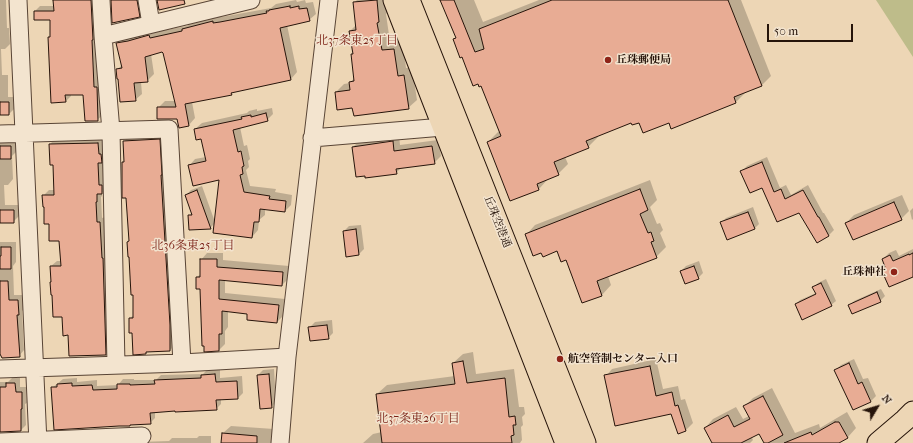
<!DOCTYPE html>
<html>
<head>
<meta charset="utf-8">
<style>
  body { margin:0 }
  #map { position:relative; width:913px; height:443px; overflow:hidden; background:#edd6b5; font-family:"IM FELL French Canon",serif }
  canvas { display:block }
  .north { position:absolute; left:857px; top:387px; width:40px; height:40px; -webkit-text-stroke:3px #f3e4cf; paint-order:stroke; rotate:52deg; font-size:11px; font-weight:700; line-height:16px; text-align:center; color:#26140a }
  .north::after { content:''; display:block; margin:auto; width:14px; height:18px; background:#26140a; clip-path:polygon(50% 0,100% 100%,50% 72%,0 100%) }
  .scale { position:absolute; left:767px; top:24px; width:86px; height:18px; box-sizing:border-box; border:2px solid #26140a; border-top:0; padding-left:5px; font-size:12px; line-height:14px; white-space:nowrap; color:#26140a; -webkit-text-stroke:3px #f3e4cf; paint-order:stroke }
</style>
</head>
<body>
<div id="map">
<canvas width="913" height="443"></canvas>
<div class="north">N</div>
<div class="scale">50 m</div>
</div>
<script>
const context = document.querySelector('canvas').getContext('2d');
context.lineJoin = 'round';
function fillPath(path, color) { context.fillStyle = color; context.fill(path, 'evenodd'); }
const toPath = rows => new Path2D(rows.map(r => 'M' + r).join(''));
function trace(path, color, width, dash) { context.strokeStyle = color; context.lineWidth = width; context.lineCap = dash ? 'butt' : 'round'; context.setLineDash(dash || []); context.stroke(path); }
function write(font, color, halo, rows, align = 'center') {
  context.font = font + ' "IM FELL French Canon","Noto Serif JP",serif'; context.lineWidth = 3; context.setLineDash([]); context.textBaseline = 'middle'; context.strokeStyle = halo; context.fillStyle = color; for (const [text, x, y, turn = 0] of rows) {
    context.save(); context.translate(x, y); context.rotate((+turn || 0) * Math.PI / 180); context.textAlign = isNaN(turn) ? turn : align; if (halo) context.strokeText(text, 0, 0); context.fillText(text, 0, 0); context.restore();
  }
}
const green = toPath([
  [876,0,913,0,913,57]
]);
const shadow = toPath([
  [0,0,6,0,7,28,9,28,10,44,5,49,1,49,2,75,8,75,8,97,13,97,14,109,9,114,0,114],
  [54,0,96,0,103,115,97,120,84,94,71,94,71,96,65,102,49,38,51,35,51,19,35,11,40,6,54,6],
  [112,0,142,0,144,11,139,16],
  [296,0,297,2,305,0,306,3,313,2,316,14,309,20,287,25,297,72,291,79,234,91,231,94,192,102,195,118,189,125,178,118,158,108,165,101,175,101,163,51,151,54,154,74,147,81,141,82,142,94,135,100,117,70,122,65,117,44,124,37,156,30,156,32,187,26,190,23,219,15,220,17,227,16,271,8,276,4],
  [357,0,386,0,387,13,386,14,390,42,403,41,406,68,412,67,417,100,408,108,353,107,336,92,344,84,350,83,355,77,352,55,354,53,350,31,356,25,354,3],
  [442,0,474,0,483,22,539,0,741,0,771,76,761,86,746,92,736,102,670,122,632,122,598,135,598,137,588,147,565,157,568,164,558,174,548,179,539,189,488,142,498,132,500,131,482,85,462,56,454,39,456,37],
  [272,108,273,114,267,120,240,127,244,146,247,145,250,159,248,161,249,167,246,170,250,186,276,189,275,192,292,195,291,205,285,211,265,208,265,215,259,220,258,230,252,237,215,223,210,228,189,216,192,213,186,195,191,190,202,186,215,222,220,178,189,166,195,159,206,157,202,137,195,129,202,123,247,113,249,111,257,109,257,111],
  [164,135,175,345,170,350,148,351,146,353,134,354,133,332,130,318,134,315,134,294,130,240,124,141,129,136],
  [399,135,400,145,438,140,441,156,434,163,402,167,396,173,366,175,353,147,360,140],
  [103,138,107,188,102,193,102,196,101,197,102,218,105,217,111,349,105,354,69,334,53,294,51,266,57,261,61,261,60,240,50,222,43,196,49,190,55,190,54,164,50,144,55,139],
  [0,141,16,141,16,152,12,156,13,179,8,185,4,185,5,205,19,205,19,216,13,222,0,222],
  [767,157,780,188,786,185,791,195,808,185,823,213,824,213,834,230,829,235,817,242,799,211,763,187,742,171,747,166],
  [650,180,657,200,650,207,657,224,660,223,663,230,660,233,666,247,656,257,608,276,611,285,602,295,583,302,566,259,558,250,541,251,526,235,535,225],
  [902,195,909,211,901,219,846,223,854,215],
  [753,207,759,224,754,229,721,223,726,218],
  [913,208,913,219,912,220,910,211],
  [361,225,364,249,359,254,344,231,349,226],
  [0,242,16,242,16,262,13,266,14,295,23,295,24,309,22,311,24,350,19,356,0,352],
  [913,249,913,276,882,269,886,265,883,259,889,253,896,250,899,256],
  [207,253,223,253,223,260,289,266,288,279,282,285,225,280,225,293,285,299,283,316,277,322,248,319,248,313,228,311,228,327,225,331,225,344,219,350,197,277,201,274,201,260],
  [699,261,703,273,698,278,681,271,686,266],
  [826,279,836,301,831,305,796,304,800,300,816,293,813,288,818,283],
  [881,289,885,296,880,301,850,305,854,301],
  [332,320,333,333,328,338,310,327,315,322],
  [473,352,476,374,514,369,519,407,524,407,525,414,522,417,523,425,521,427,522,440,520,443,363,443,373,434,382,432,377,394,387,385,455,376,453,363,463,354],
  [656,359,663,389,678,386,681,400,685,399,693,423,686,430,672,413,606,376,612,369],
  [854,359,863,379,868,378,876,396,871,401,853,408,836,370,841,365],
  [220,369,220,378,242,376,243,393,238,398,221,399,221,404,216,409,176,410,155,411,155,418,150,423,52,388,63,379,77,378,77,382,97,380,97,386,118,385,123,379,134,379,134,380,156,380,161,375,203,374,207,370],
  [274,369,276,402,271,407,258,375,263,370],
  [12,378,20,378,20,387,26,387,27,403,25,404,26,425,21,430,0,431,0,382,8,382],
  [772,388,795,433,819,424,820,428,847,412,856,428,848,437,837,443,770,443,769,441,765,443,759,432,751,436,753,440,750,443,713,443,705,428,713,419,736,407,743,419,749,416,745,406,753,398],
  [231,426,274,429,274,443,222,443,223,433],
  [199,436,211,436,211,443,138,443,138,442,169,441,172,438,197,438]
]);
const building = toPath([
  [53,0,91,0,93,40,92,40,94,87,97,87,98,121,85,121,83,95,65,95,66,102,51,103,48,37,50,37,50,20,34,20,34,11,54,11,53,0],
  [111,0,137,0,140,17,112,23,111,0],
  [157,0,184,0,185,4,159,10,157,0],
  [377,0,379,22,377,23,382,50,394,49,398,76,404,75,409,109,354,116,352,108,337,110,335,92,350,90,349,82,354,81,351,54,353,54,349,31,356,30,353,2,377,0],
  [440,0,454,0,475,52,484,49,479,29,552,0,728,0,762,86,734,97,736,103,671,129,669,123,643,133,639,123,632,125,631,123,586,141,589,148,554,162,559,175,537,184,539,190,510,201,487,142,501,136,481,86,479,87,478,84,473,86,462,57,460,58,453,39,456,38,440,0],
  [290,6,290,8,299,6,299,9,307,8,310,21,280,28,291,80,231,93,232,95,185,104,189,126,179,128,177,119,157,119,157,107,176,107,163,53,162,52,145,57,148,82,134,83,136,101,120,102,118,79,117,79,116,69,122,68,116,43,128,41,149,35,150,38,182,31,182,29,213,21,213,23,220,22,267,13,266,11,269,11,269,10,290,6],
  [0,102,9,102,9,115,0,115,0,102],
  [266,113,268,121,233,130,238,152,241,151,244,166,242,167,243,174,240,175,244,192,270,196,269,199,286,201,285,212,260,209,259,222,254,222,252,238,213,233,219,180,193,186,188,165,206,161,201,139,196,140,194,129,242,119,241,117,251,115,251,117,266,113],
  [160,139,162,175,161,175,170,325,170,351,146,352,146,354,133,355,132,333,129,333,129,318,133,318,133,295,131,295,129,257,128,257,127,242,129,241,126,198,122,198,122,162,124,162,123,141,160,139],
  [393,141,394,151,432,146,435,164,396,169,397,174,365,178,365,176,356,177,352,147,393,141],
  [98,143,99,154,101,154,102,163,98,163,99,185,102,185,102,194,97,194,97,202,96,202,97,222,100,222,102,258,103,258,106,355,69,356,68,335,63,336,62,317,53,317,52,295,51,295,50,282,51,282,50,266,61,266,59,241,49,241,49,224,44,224,44,207,43,207,42,195,54,195,53,165,50,165,49,144,98,143],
  [0,146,11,146,11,159,0,159,0,146],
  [762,162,774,192,781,189,785,199,803,190,818,217,819,217,829,236,817,243,799,213,777,222,762,188,750,193,740,171,762,162],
  [640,189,648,210,640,214,648,233,651,232,654,241,651,242,657,258,597,281,602,296,582,303,566,260,561,262,557,251,543,257,541,253,533,256,525,234,640,189],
  [197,190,211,229,189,230,188,215,192,215,185,195,197,190],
  [894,202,902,220,853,240,845,223,894,202],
  [0,210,14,210,14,223,0,223,0,210],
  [748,212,755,229,727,240,720,222,748,212],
  [356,229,359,255,346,257,343,231,356,229],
  [1,247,11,247,11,269,0,269,0,256,1,256,1,247],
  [913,253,913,277,889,287,881,269,885,267,882,259,890,255,893,261,909,254,909,255,913,253],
  [200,259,217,259,217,267,283,272,282,286,219,280,219,299,279,305,277,323,247,320,247,314,222,311,222,334,219,334,219,351,204,352,204,346,202,346,200,289,196,289,196,277,200,277,200,259],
  [694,266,699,279,685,284,680,271,694,266],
  [0,281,8,281,9,300,18,300,19,315,17,315,20,357,2,358,0,354,0,281],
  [821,283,832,306,802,320,795,304,816,294,812,287,821,283],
  [877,292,881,302,852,314,848,305,877,292],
  [327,325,329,339,310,341,308,327,327,325],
  [463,361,467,383,505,378,509,417,515,416,516,425,513,425,514,435,511,436,512,443,382,443,376,394,455,384,452,363,463,361],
  [849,363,858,384,862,382,871,402,853,410,834,370,849,363],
  [650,366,656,396,672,392,675,406,678,405,686,431,678,434,671,414,615,426,604,375,650,366],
  [215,374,216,382,237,381,238,399,216,400,217,410,175,412,175,411,150,413,151,424,130,425,130,426,119,426,54,430,51,387,57,387,57,384,72,383,72,386,92,385,93,390,117,389,117,384,130,384,130,385,155,384,154,380,201,378,201,375,215,374],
  [269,374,272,408,260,409,257,375,269,374],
  [6,383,15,383,16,392,22,392,22,409,21,409,21,431,0,432,0,387,6,387,6,383],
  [763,396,783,435,768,443,764,443,759,434,741,443,712,443,704,428,728,415,734,427,750,419,743,406,763,396],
  [835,422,839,422,848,438,839,443,784,443,811,432,812,435,835,422],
  [222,433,257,436,257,443,221,443,222,433]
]);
const minor = toPath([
  [18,0,38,443],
  [101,0,103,36,111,131,116,365],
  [147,0,151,24],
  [103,36,251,0],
  [0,134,169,129,182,363],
  [312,138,443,127],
  [0,369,182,363,287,357],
  [0,442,142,436],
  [280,443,287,357,329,0]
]);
const major = toPath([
  [394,0,566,443],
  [409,0,585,443],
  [878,443,905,420,913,412]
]);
const markers = [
  [608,60,4,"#8f2418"],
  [894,272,4,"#8f2418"],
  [560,359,4,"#8f2418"]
];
const poiNames = [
  ["丘珠郵便局",616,60],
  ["丘珠神社",886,272,"right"],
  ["航空管制センター入口",568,359]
];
const streetNames = [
  ["丘珠空港通",497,222,68]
];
const neighbourhoodNames = [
  ["北37条東25丁目",357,41],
  ["北36条東25丁目",193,246],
  ["北37条東26丁目",418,419]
];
fillPath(green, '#bebc8a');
fillPath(shadow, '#0003');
fillPath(building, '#e8ac94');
trace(building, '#26140a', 1);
trace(minor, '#584435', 19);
trace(major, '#26140a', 23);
trace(minor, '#f3e4cf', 17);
trace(major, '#edd6b5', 21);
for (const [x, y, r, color] of markers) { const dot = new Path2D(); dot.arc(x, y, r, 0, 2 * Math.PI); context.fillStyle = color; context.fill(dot); trace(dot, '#f3e4cf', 1.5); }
write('bold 11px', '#26140a', '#f3e4cf', poiNames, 'left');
write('11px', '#26140a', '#f3e4cf', streetNames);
write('12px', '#7a1f14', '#f3e4cf', neighbourhoodNames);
</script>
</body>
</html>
